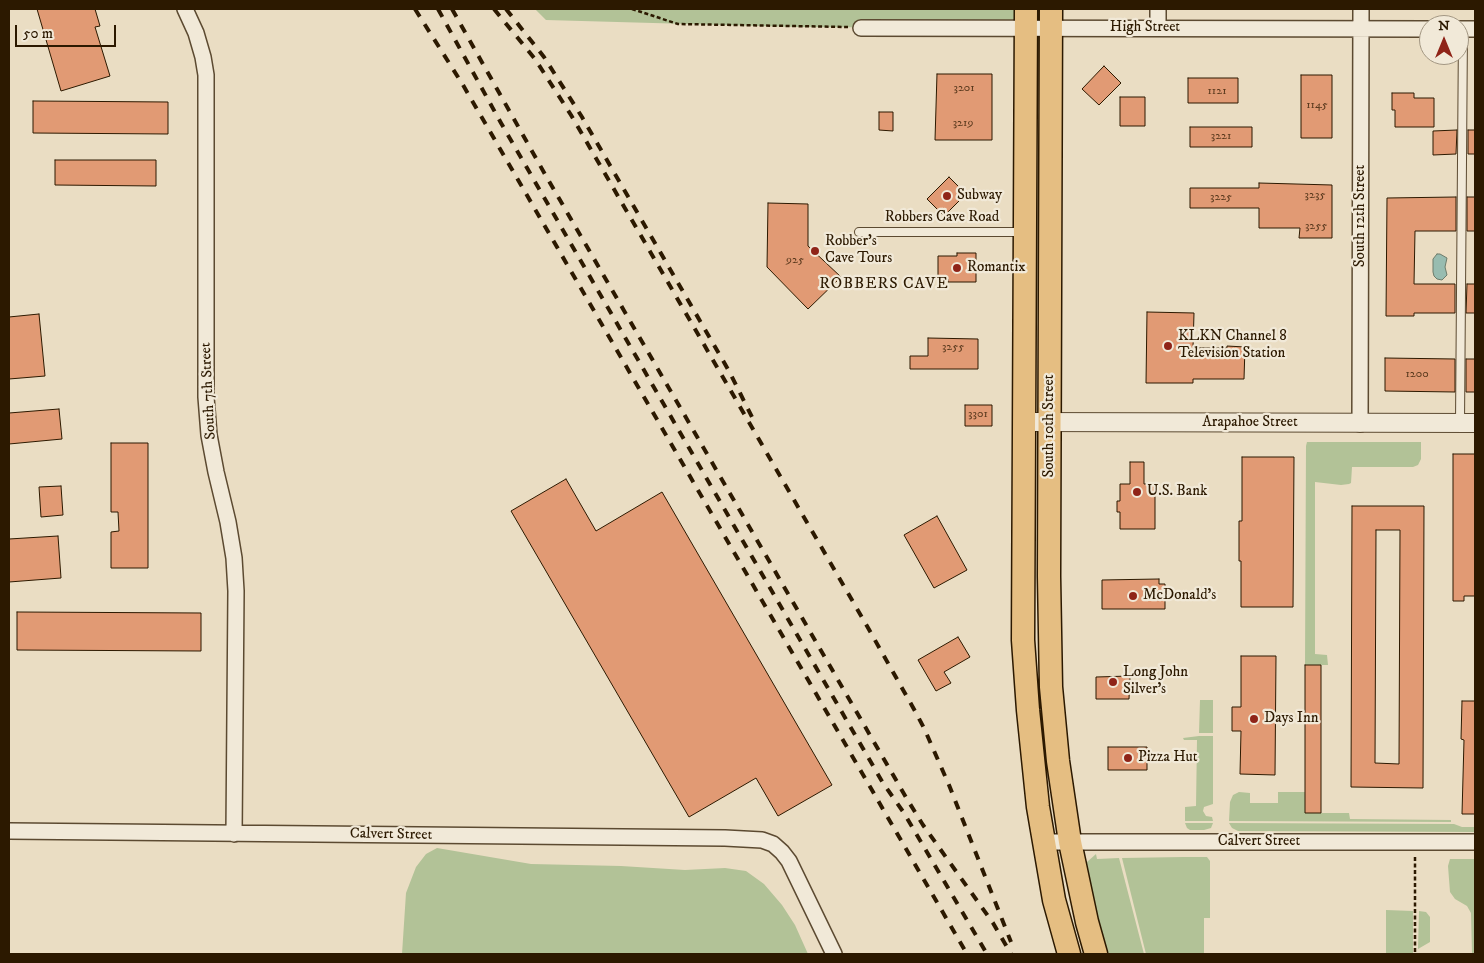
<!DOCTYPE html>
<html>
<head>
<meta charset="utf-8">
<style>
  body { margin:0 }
  #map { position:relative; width:1484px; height:963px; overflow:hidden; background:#eaddc3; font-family:"IM FELL DW Pica",serif }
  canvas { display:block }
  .frame { position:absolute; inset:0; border:10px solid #2c1900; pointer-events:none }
  .north { position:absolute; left:1419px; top:15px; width:50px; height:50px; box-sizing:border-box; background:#f1e9d8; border:1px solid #a29682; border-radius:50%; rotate:0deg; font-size:14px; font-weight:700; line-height:20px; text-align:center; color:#2c1900 }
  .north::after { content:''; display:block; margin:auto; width:18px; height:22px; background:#8f2418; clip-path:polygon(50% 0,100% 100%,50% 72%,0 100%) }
  .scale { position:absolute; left:15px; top:25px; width:101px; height:22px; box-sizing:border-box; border:2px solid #2c1900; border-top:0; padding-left:6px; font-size:15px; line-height:18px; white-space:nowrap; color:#2c1900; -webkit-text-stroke:4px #f1e9d8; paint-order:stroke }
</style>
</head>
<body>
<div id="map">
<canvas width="1484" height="963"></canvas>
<div class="frame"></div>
<div class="north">N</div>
<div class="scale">50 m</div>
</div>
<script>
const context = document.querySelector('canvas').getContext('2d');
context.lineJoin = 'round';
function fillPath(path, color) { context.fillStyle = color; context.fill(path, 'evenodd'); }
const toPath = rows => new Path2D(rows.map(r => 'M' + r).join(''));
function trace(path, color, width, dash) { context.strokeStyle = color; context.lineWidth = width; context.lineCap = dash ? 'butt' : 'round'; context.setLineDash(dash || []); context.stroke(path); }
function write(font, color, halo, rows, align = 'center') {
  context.font = font + ' "IM FELL DW Pica",serif'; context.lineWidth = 4.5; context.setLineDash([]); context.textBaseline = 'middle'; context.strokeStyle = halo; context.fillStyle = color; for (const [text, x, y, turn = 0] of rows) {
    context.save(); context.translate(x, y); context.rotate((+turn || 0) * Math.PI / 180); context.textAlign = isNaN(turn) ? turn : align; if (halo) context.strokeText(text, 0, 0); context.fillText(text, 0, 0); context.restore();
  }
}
const green = toPath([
  [535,9,1014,9,1014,28,796,27,546,20],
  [1307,442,1421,442,1421,459,1418,465,1413,467,1352,467,1351,483,1349,484,1341,485,1315,482,1315,654,1327,655,1328,665,1305,665,1306,446],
  [1200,700,1213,700,1213,733,1199,733],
  [1199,736,1213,736,1213,804,1204,807,1203,811,1206,816,1212,817,1213,821,1185,821,1185,807,1196,806,1197,740,1184,740,1183,738],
  [1239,792,1250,793,1250,803,1278,803,1278,792,1305,792,1305,813,1349,813,1350,819,1451,820,1451,822,1229,821,1230,802,1233,795],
  [1185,823,1213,823,1211,828,1204,830,1190,830,1187,828],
  [1229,823,1454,824,1462,827,1475,827,1475,832,1238,831,1232,828],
  [437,848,531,864,621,866,685,870,725,868,746,871,764,884,782,905,795,925,808,954,402,954,406,893,416,867,426,854],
  [1096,854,1097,859,1119,858,1144,954,1105,954,1086,865,1087,862],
  [1183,857,1207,857,1210,861,1210,918,1204,918,1204,954,1146,954,1122,858],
  [1450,859,1475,859,1475,954,1472,954,1471,913,1467,906,1455,899,1450,892,1448,866],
  [1386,910,1413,911,1413,954,1386,954],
  [1419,911,1426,912,1430,917,1430,942,1418,949]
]);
const water = toPath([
  [1437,254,1440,254,1447,258,1445,267,1447,275,1442,280,1437,279,1434,276,1433,272,1433,259,1437,254]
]);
const building = toPath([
  [37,9,95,9,100,26,95,27,110,76,61,91,37,9],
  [1104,66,1121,83,1099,105,1082,89,1104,66],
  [937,74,992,74,992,140,935,140,937,74],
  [1301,75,1332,75,1332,138,1301,138,1301,75],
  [1188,78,1238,78,1238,103,1188,103,1188,78],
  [1392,93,1414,93,1414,98,1434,98,1434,127,1395,127,1395,110,1392,110,1392,93],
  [1120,97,1145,97,1145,126,1120,126,1120,97],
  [33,101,168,102,168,134,33,133,33,101],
  [879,112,893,112,893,131,879,130,879,112],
  [1190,127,1252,127,1252,147,1190,147,1190,127],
  [1457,130,1456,154,1433,155,1433,131,1457,130],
  [1468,130,1475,130,1475,154,1468,154,1468,130],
  [55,160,156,160,156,186,55,185,55,160],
  [949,177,966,194,944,216,927,199,949,177],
  [1259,183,1332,185,1332,238,1299,238,1300,228,1259,228,1259,208,1190,208,1190,188,1259,188,1259,183],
  [1456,197,1456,231,1415,231,1414,284,1455,284,1455,313,1414,313,1414,316,1386,316,1387,198,1456,197],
  [1467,197,1475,197,1475,231,1467,231,1467,197],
  [768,203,808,204,808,246,841,277,808,309,767,267,768,203],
  [957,253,976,253,976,282,948,282,948,279,938,279,938,256,957,256,957,253],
  [1467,284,1475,284,1475,313,1466,313,1467,284],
  [1147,312,1194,313,1193,348,1227,348,1227,346,1245,347,1244,379,1193,379,1193,383,1146,383,1147,312],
  [39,314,45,376,9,379,9,317,39,314],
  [928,338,978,339,978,369,910,369,910,356,928,356,928,338],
  [1385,358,1455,359,1455,392,1385,391,1385,358],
  [1466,359,1475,359,1475,392,1466,392,1466,359],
  [965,405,992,405,992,426,965,426,965,405],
  [59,409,62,439,9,444,9,413,59,409],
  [111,443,148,443,148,568,111,568,111,532,119,531,118,512,111,512,111,443],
  [1453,454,1475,454,1475,596,1464,596,1464,601,1453,601,1453,454],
  [1242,457,1294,457,1293,607,1241,607,1241,561,1239,561,1239,521,1242,521,1242,457],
  [1130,462,1144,462,1144,484,1155,484,1155,529,1120,529,1120,512,1117,512,1117,501,1120,501,1120,484,1130,484,1130,462],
  [566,479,596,531,662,492,832,785,778,816,756,778,689,817,511,511,566,479],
  [61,486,63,515,41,517,39,487,61,486],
  [1352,506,1424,506,1423,788,1351,787,1352,506],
  [1376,530,1400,530,1399,764,1375,763,1376,530],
  [937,516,967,570,934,588,904,535,937,516],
  [58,536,61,578,9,582,9,539,58,536],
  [1159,579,1159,584,1165,584,1165,609,1102,609,1102,580,1159,579],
  [17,612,201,613,201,651,17,650,17,612],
  [958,637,970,657,944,672,951,683,936,691,918,660,958,637],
  [1241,656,1276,656,1275,775,1240,774,1241,731,1232,731,1232,707,1241,707,1241,656],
  [1305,665,1321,665,1321,813,1305,813,1305,665],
  [1130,676,1129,699,1096,699,1096,677,1130,676],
  [1462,701,1475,701,1475,814,1462,814,1464,740,1461,739,1462,701],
  [1108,747,1147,747,1147,770,1108,770,1108,747]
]);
const path = toPath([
  [632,9,678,24,848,27],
  [1415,857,1415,954]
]);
const service = toPath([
  [859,232,1023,232],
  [1460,423,1463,29]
]);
const minor = toPath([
  [185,9,196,33,203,57,206,75,206,397,209,435,216,472,228,522,234,558,236,591,234,834],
  [1158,9,1158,28],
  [861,28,1429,29],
  [1459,29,1475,29],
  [1360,424,1361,9],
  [9,831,725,838,762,840,773,844,782,852,789,861,834,954],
  [1043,842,1475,842]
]);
const tertiary = toPath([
  [1024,422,1475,423]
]);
const primary = toPath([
  [1026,9,1023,640,1028,710,1038,807,1054,900,1069,954],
  [1051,9,1049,576,1051,687,1058,761,1070,842,1087,922,1096,954]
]);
const rail = toPath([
  [415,9,463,85,967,954],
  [438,9,501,123,847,721,883,783,904,813,987,954],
  [452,9,546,176,907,799,923,825,993,923,1011,954],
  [494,9,535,59,571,115,867,626,915,711,924,728,949,785,1011,942],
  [506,9,544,57,582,117,729,371,752,417]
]);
const markers = [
  [947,196,5,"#8f2418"],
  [815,251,5,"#8f2418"],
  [957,268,5,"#8f2418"],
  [1168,346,5,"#8f2418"],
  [1137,492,5,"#8f2418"],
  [1133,596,5,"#8f2418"],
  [1113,682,5,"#8f2418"],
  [1254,719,5,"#8f2418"],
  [1128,758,5,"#8f2418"]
];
const numberNames = [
  ["3201",964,89],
  ["1121",1217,92],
  ["1145",1317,106],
  ["3219",963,124],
  ["3221",1221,137],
  ["3235",1315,196],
  ["3225",1221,198],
  ["3255",1316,227],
  ["925",795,261],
  ["3255",953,348],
  ["1200",1417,375],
  ["3301",978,415]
];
const streetNames = [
  ["High Street",1145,28],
  ["South 12th Street",1361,216,-90],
  ["Robbers Cave Road",942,218],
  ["South 7th Street",209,391,-93],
  ["Arapahoe Street",1250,423],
  ["South 10th Street",1050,426,-90],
  ["Calvert Street",391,835,1],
  ["Calvert Street",1259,842]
];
const poiNames = [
  ["Subway",957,196],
  ["Robber's",825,242],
  ["Cave Tours",825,259],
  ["Romantix",967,268],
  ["KLKN Channel 8",1178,337],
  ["Television Station",1178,354],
  ["U.S. Bank",1147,492],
  ["McDonald's",1143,596],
  ["Long John",1123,673],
  ["Silver's",1123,690],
  ["Days Inn",1264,719],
  ["Pizza Hut",1138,758]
];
const neighbourhoodNames = [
  ["ROBBERS CAVE",884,285]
];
fillPath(green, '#b2c297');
fillPath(water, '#98bcb0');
trace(water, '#6d7b6a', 1);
fillPath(building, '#e19a74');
trace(building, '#2c1900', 1);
trace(service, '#5c4a31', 10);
trace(minor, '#5c4a31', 18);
trace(tertiary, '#5c4a31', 20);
trace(primary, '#2c1900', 25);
trace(path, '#2c1900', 2.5, [4, 2.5]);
trace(service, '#f1e9d8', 8);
trace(minor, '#f1e9d8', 15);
trace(tertiary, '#f1e9d8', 18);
trace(primary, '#e5be82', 22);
trace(rail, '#2c1900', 4, [9, 9]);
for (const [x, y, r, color] of markers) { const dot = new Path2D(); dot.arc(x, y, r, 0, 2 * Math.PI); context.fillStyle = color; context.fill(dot); trace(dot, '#f1e9d8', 2); }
write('12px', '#59391d', null, numberNames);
write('15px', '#2c1900', '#f1e9d8', streetNames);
write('15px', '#2c1900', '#f1e9d8', poiNames, 'left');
context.letterSpacing = '1px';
write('16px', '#2c1900', '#f1e9d8', neighbourhoodNames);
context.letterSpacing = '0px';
</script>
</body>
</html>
